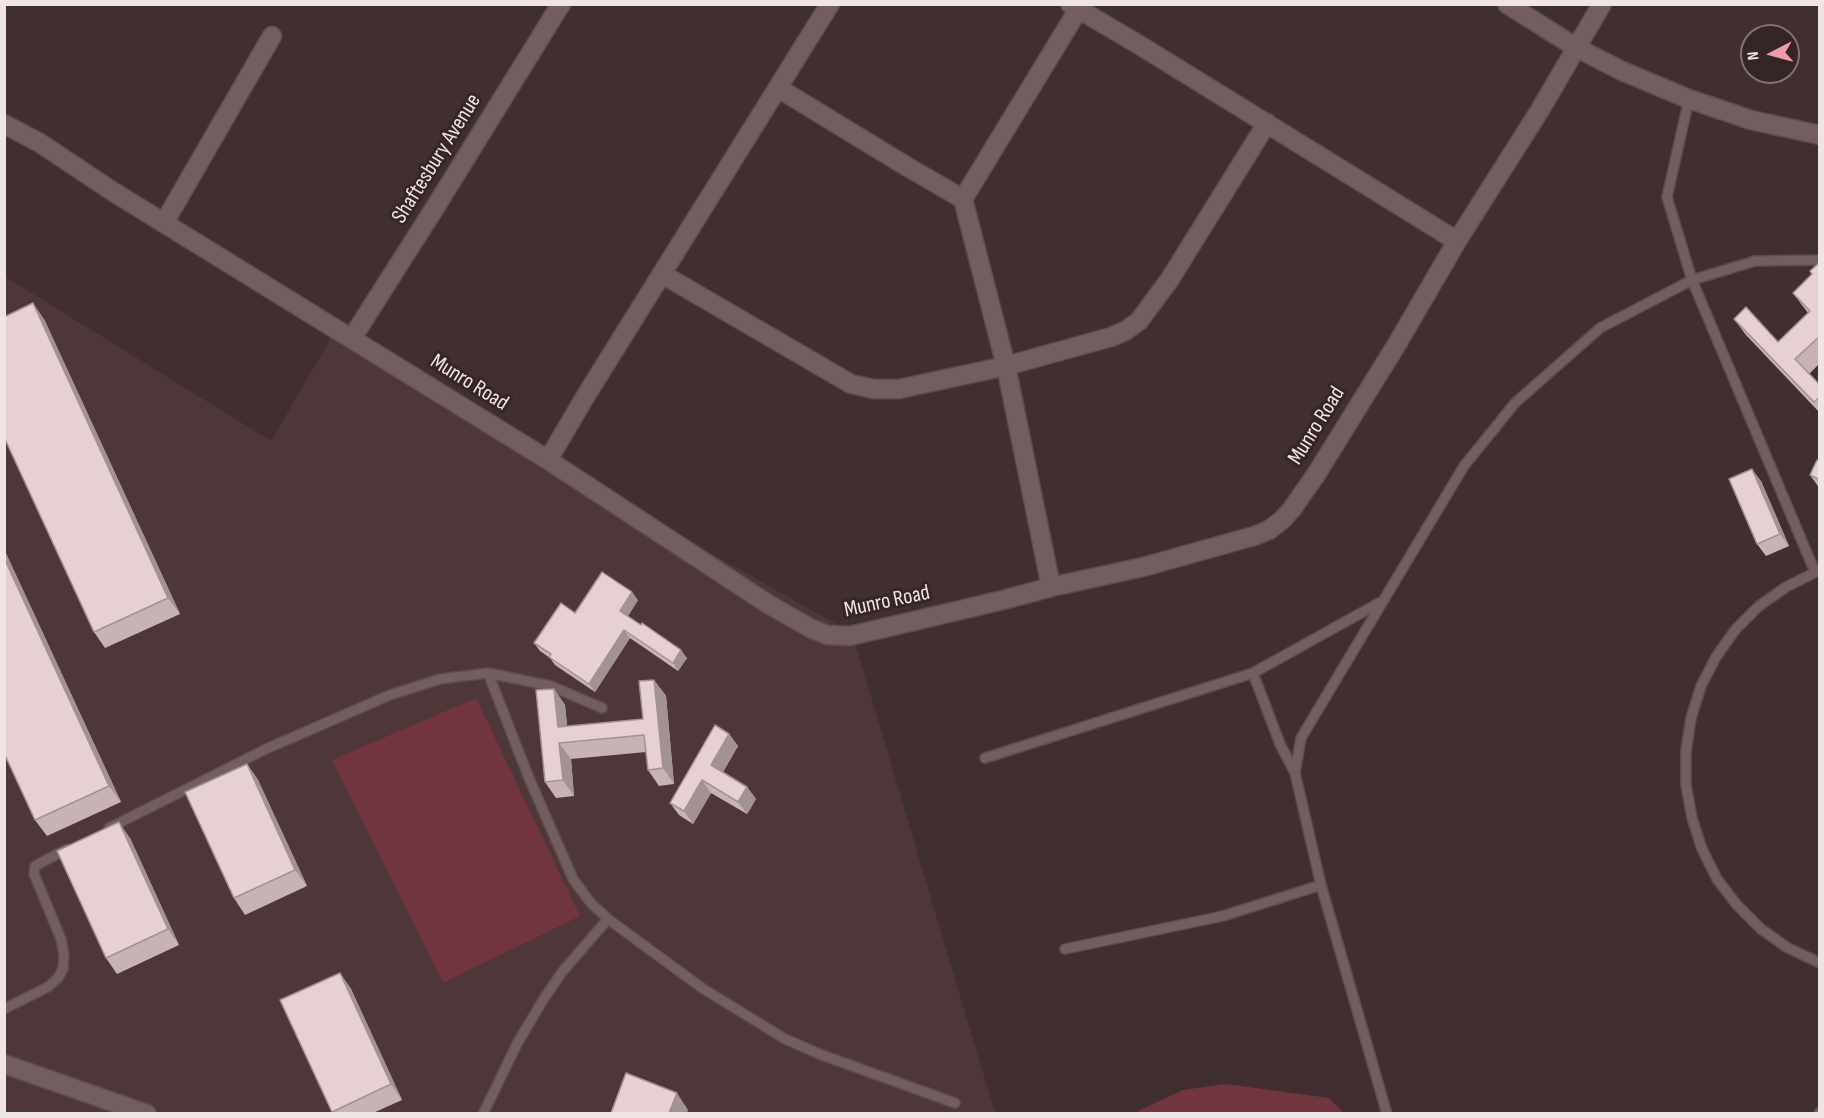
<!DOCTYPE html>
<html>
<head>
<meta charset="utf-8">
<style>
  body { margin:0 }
  #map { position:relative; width:1824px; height:1118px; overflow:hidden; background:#402e31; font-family:"Sofia Sans Condensed",sans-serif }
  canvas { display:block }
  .frame { position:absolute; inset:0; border:6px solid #f0e4e5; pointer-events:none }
  .north { position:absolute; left:1740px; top:24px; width:60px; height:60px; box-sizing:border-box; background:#362527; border:2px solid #807173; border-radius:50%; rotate:264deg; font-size:16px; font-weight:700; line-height:24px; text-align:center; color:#f0e4e5 }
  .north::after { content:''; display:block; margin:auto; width:21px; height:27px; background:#f39aa7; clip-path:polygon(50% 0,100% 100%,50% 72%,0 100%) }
</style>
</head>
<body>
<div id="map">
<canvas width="1824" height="1118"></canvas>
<div class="frame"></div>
<div class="north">N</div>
</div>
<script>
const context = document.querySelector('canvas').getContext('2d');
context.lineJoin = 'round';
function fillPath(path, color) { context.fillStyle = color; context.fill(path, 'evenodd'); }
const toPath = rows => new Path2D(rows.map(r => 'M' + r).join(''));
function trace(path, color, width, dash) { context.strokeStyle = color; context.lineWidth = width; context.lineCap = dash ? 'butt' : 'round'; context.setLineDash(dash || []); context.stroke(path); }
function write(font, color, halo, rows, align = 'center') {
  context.font = font + ' "Sofia Sans Condensed",sans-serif'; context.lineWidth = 6; context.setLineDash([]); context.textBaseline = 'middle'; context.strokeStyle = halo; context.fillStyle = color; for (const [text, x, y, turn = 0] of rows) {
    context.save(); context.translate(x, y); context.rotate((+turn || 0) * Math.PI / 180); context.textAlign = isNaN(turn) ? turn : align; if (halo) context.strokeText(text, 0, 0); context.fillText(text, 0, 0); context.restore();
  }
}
const built = toPath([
  [4,276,271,441,331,338,852,633,995,1113,5,1113]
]);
const green = toPath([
  [476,698,580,916,443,983,332,760],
  [1226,1084,1329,1098,1344,1113,1136,1113,1140,1110,1183,1090]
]);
const lane = toPath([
  [1689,99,1667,197,1692,280,1755,261,1820,260],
  [1820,570,1786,587,1759,606,1735,630,1716,657,1701,686,1691,718,1686,751,1686,785,1692,818,1702,849,1717,879,1737,905,1761,929,1788,948,1820,963],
  [488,673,529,778,573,879,590,902,608,919,702,988,785,1039,822,1055,955,1103],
  [1253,673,1280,744,1295,773],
  [985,758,1253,673,1379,603],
  [109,828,266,749,390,695,440,679,488,673,551,686,602,708],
  [1065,949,1223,916,1321,885],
  [4,1009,48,987,58,978,63,969,64,955,61,939,34,874,35,866,67,849],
  [483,1114,518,1042,543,1000,562,972,608,919],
  [1387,1114,1321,885,1295,773,1301,738,1464,466,1515,403,1600,328,1692,280,1815,572],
  [1819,1114,1820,1112]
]);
const street = toPath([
  [1070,4,1141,46,1457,241],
  [1507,4,1577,48,1622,71,1689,99,1751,120,1820,135],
  [778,88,906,166,963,199,1078,10],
  [4,124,40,143,112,191,548,460,768,604,810,628,827,635,850,636,1003,600,1051,587,1143,567,1254,536,1269,530,1282,520,1292,509,1317,473,1397,344,1457,241,1540,110,1602,4],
  [963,199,1006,366,1051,587],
  [164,223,272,36],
  [662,274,851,384,874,389,899,389,1006,366,1111,337,1125,331,1139,321,1170,279,1267,123],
  [352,338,436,206,561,4],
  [548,460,585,397,830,4],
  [4,1064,147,1114]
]);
const wall = toPath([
  [1820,262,1820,363,1809,374,1820,385,1820,413,1746,335,1734,319,1778,342,1808,313,1793,293,1812,274,1810,271],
  [44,319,180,614,105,648,94,632],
  [1820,462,1820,489,1810,475],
  [1761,481,1789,546,1766,556,1757,544],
  [4,549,121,802,47,836,35,820],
  [638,600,628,616,687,658,678,671,630,638,595,692,555,665,550,658,540,651,534,643,575,613],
  [654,680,666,696,674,784,659,786,648,770,646,752,571,759,574,796,556,798,545,782,554,689,565,705,567,726,643,719],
  [729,734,738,746,723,772,747,787,756,799,747,814,711,793,693,824,679,815,670,803],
  [247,764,258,780,307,886,245,915,234,898],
  [130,838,179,945,117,974,106,958],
  [340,973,351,989,402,1100,373,1113,333,1113,332,1112]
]);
const shadedWall = toPath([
  [33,303,44,319,180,614,168,598],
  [1752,469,1761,481,1789,546,1780,534],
  [4,549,121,802,109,786,4,558],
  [632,592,638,600,626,619,620,611],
  [624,630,630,638,595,692,589,684],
  [681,650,687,658,678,671,673,663],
  [654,680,666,696,674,784,663,768],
  [554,689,565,705,569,743,558,727],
  [729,734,738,746,720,777,711,765],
  [559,743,571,759,574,796,563,780],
  [247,764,258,780,307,886,295,870],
  [702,780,711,793,693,824,684,811],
  [747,787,756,799,747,814,738,802],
  [119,822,130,838,179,945,168,929],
  [340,973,351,989,402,1100,391,1084],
  [677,1093,688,1110,687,1113,669,1113]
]);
const building = toPath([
  [1820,262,1820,336,1795,359,1820,385,1820,397,1814,402,1734,319,1746,307,1778,342,1810,311,1793,293,1812,274,1810,271,1820,262],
  [33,303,168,598,94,632,4,437,4,317,33,303],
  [1817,460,1820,462,1820,480,1810,475,1817,460],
  [1752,469,1780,534,1757,544,1729,479,1752,469],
  [4,558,109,786,35,820,4,753,4,558],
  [602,572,632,592,620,611,641,625,642,623,681,650,673,663,624,630,589,684,549,657,551,654,534,643,561,603,575,613,602,572],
  [654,680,663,768,648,770,644,735,559,743,563,780,545,782,536,690,554,689,558,727,643,719,639,681,654,680],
  [715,725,729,734,711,765,747,787,738,802,702,780,684,811,670,803,715,725],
  [247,764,295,870,234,898,185,792,247,764],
  [119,822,168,929,106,958,57,851,119,822],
  [340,973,391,1084,332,1112,280,1000,340,973],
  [626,1073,677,1093,669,1113,611,1113,626,1073]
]);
const streetNames = [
  ["Shaftesbury Avenue",437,159,-58],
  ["Munro Road",469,383,32],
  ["Munro Road",1317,426,-58],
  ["Munro Road",887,602,-12]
];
fillPath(built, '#4f3639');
fillPath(green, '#70353f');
trace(lane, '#5b4c4e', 12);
trace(street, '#5b4c4e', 21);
trace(lane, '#725e60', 9);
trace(street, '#725e60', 18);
fillPath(wall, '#c7b3b5');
fillPath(shadedWall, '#a29293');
fillPath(building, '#e7d0d2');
trace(building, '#a29293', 1.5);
write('22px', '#f0e4e5', '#362527', streetNames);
</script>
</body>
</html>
